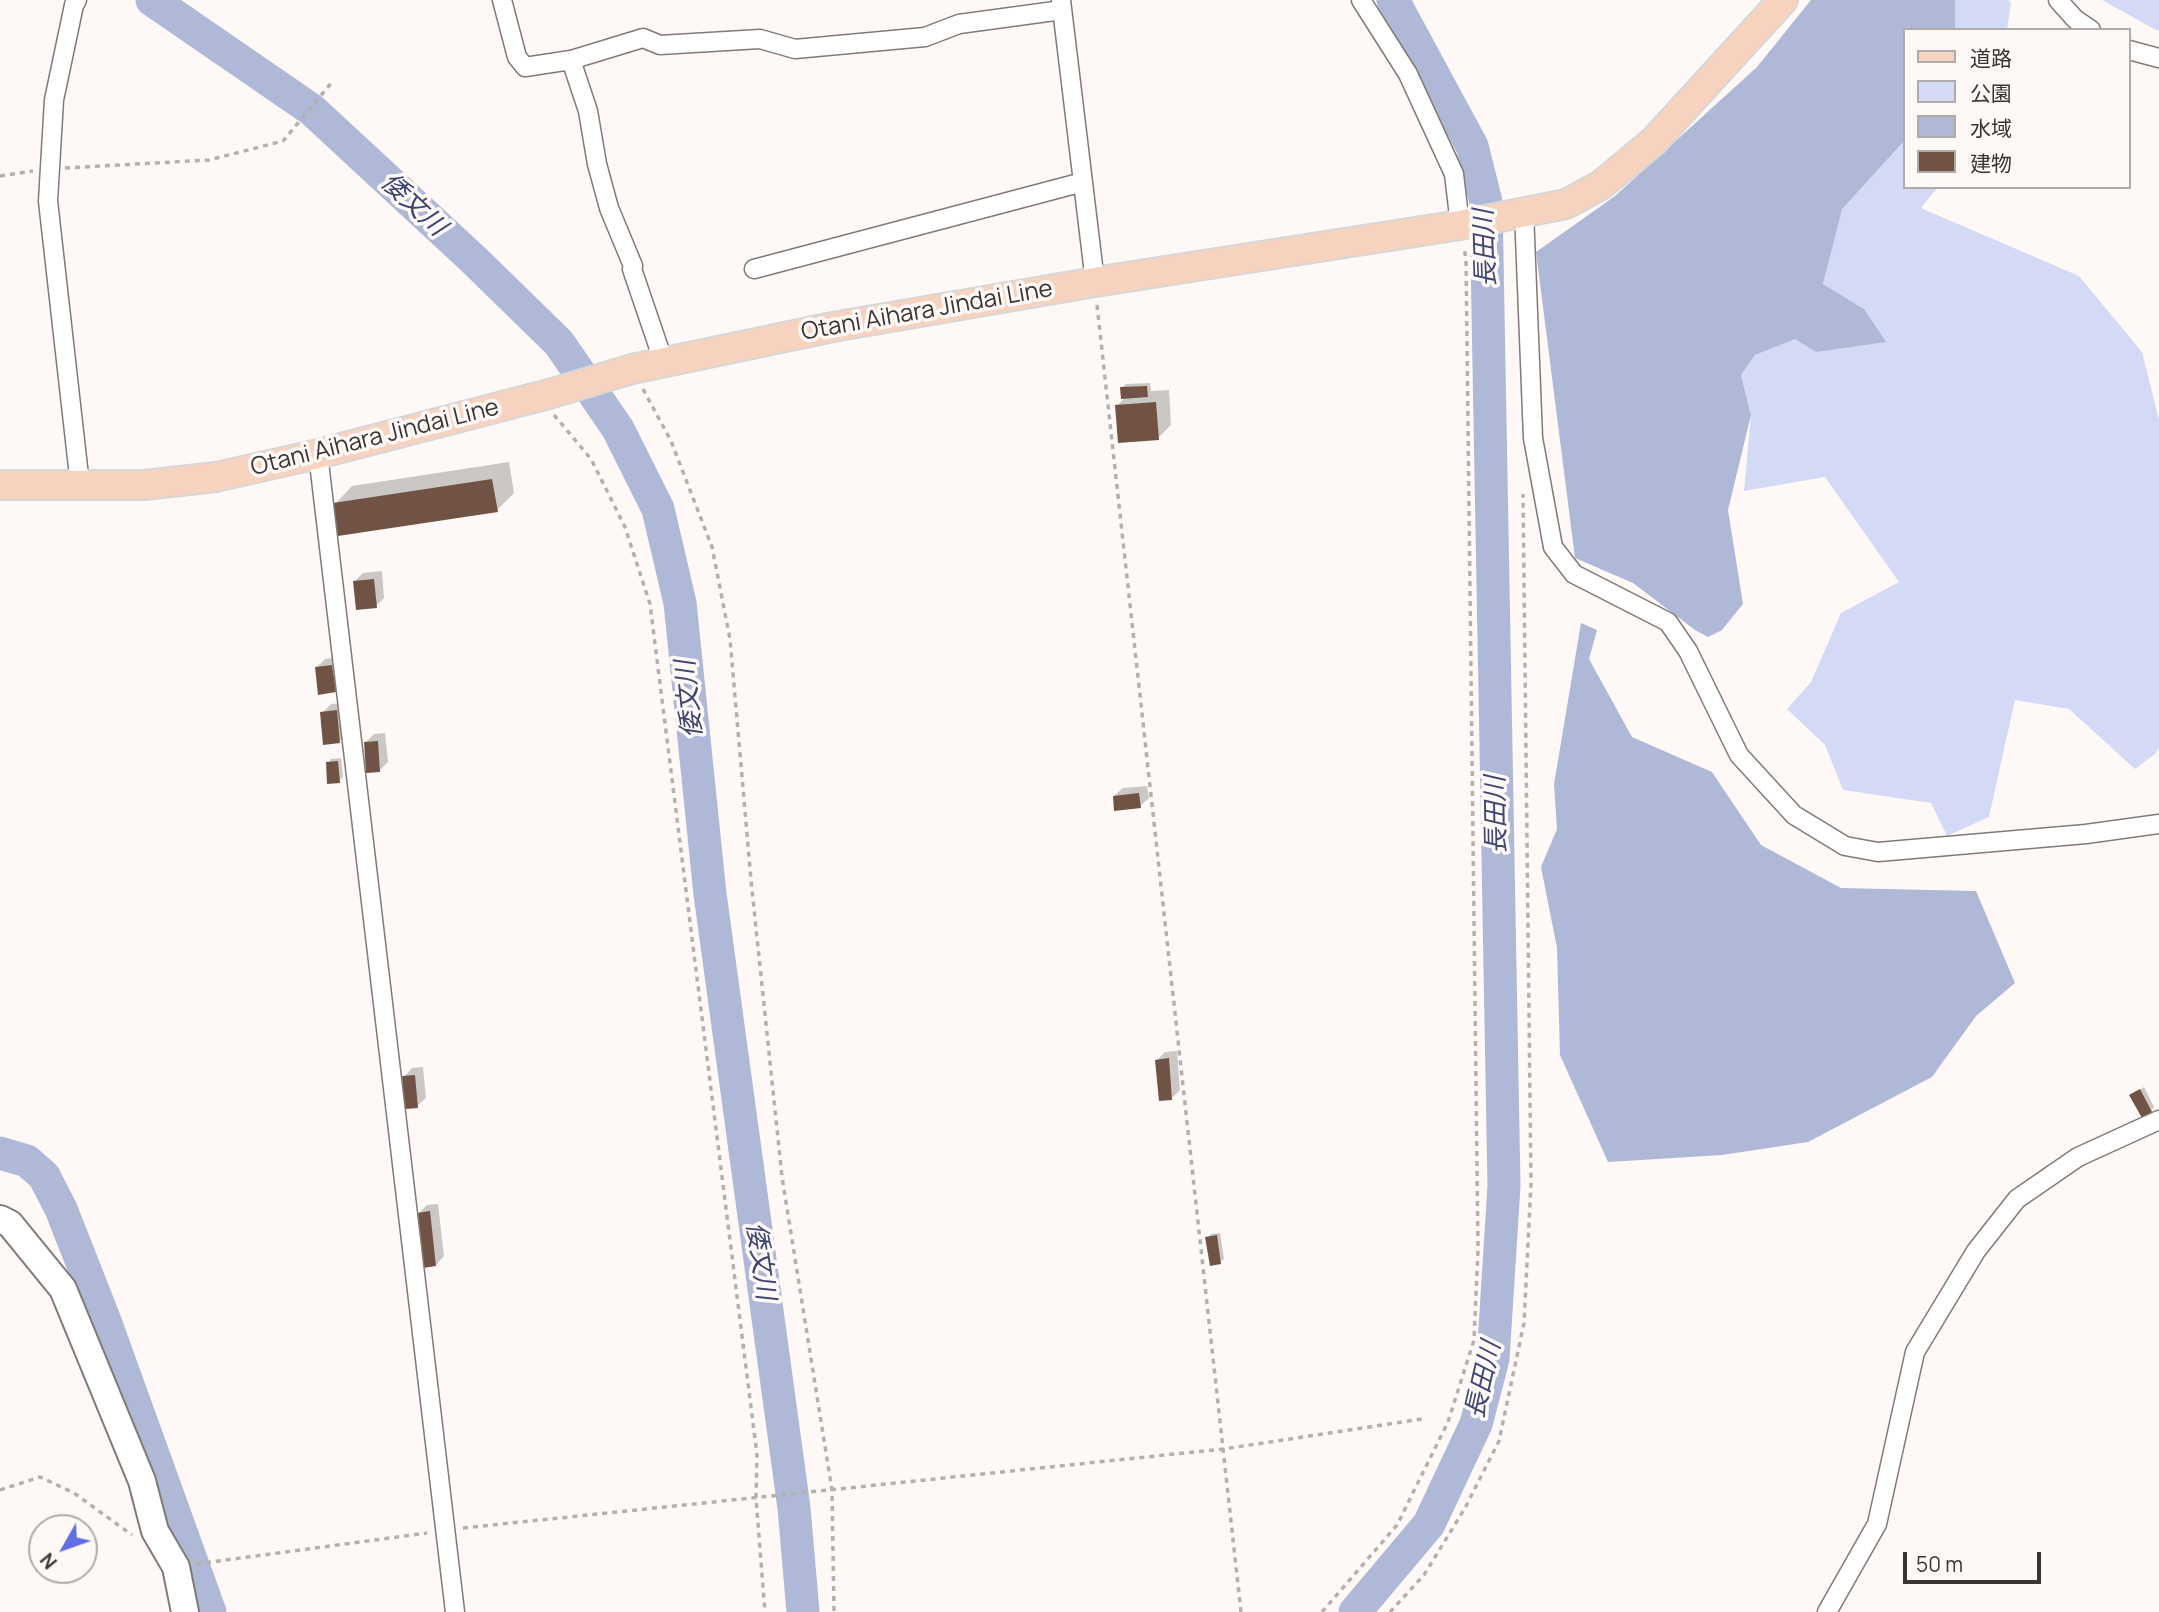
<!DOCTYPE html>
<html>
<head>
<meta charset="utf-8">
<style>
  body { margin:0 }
  #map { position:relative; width:2159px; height:1612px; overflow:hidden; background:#fef9f7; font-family:Manrope,"Noto Sans JP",sans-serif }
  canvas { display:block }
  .legend { position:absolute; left:1903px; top:28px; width:228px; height:161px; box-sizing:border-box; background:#fef9f7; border:2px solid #afaba9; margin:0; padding:9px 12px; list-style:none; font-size:21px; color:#383533 }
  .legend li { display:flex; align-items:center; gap:14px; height:35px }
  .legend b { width:35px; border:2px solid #afaba9 }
  .north { position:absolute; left:28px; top:1514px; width:70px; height:70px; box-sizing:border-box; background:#fef9f7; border:2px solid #afaba9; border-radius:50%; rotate:230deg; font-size:19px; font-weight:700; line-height:28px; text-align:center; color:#383533 }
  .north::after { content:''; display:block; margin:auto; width:24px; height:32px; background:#606ee6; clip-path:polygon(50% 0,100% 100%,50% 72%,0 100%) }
  .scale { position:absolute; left:1903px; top:1552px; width:138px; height:32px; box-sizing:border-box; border:4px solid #383533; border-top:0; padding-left:9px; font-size:21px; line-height:24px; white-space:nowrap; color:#383533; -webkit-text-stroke:5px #fef9f7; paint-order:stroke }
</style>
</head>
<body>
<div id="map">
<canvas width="2159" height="1612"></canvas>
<ul class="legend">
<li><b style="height:9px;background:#f7d3bf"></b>道路</li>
<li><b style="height:19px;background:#d4daf6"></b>公園</li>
<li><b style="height:19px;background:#b0b8d7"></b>水域</li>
<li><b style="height:19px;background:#705344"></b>建物</li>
</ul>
<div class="north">N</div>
<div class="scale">50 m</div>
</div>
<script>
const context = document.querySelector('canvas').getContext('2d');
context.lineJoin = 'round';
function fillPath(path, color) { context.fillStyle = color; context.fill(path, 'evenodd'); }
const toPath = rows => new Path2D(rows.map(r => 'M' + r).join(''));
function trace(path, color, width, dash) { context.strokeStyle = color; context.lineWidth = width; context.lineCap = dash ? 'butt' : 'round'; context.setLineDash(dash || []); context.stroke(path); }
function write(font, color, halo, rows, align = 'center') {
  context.font = font + ' Manrope,"Noto Sans JP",sans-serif'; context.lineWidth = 7; context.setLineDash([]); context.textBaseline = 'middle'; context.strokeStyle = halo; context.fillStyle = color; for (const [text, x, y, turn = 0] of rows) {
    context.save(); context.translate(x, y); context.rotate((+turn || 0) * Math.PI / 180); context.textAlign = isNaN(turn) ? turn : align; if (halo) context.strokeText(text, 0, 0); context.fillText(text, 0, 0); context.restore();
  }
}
const green = toPath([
  [1955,0,2008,0,2011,3,2007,30,1955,30],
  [2102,0,2159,0,2159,30,2156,30],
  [1905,140,1905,187,1938,187,1921,208,2079,276,2142,352,2159,420,2159,748,2155,754,2135,769,2069,709,2015,700,1989,817,1947,836,1931,803,1843,790,1825,745,1787,709,1811,682,1841,613,1899,582,1825,477,1744,491,1751,415,1741,375,1755,355,1864,309,1823,284,1841,209]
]);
const water = toPath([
  [1811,0,1955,0,1955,30,1905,30,1905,140,1842,209,1823,284,1864,309,1886,342,1816,352,1795,339,1755,355,1741,375,1751,415,1728,510,1743,604,1722,630,1708,637,1695,630,1633,583,1575,558,1536,252,1615,196,1757,67],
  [1581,623,1597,630,1589,659,1632,737,1712,772,1761,845,1841,888,1976,891,2015,983,1976,1016,1932,1077,1808,1142,1722,1155,1608,1162,1560,1055,1557,948,1541,867,1557,829,1554,784]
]);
const shadow = toPath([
  [1150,383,1151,391,1169,390,1171,425,1158,438,1117,405,1123,400,1122,388,1126,384],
  [509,462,514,493,497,510,335,504,352,486],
  [382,571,384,598,376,606,355,581,363,573],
  [340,657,343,683,335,691,316,668,325,659],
  [344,703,347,733,339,742,322,713,331,704],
  [385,733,388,762,379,771,365,743,374,734],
  [341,758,343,777,339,781,328,763,331,759],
  [1147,786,1149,798,1140,806,1114,796,1123,788],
  [1177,1051,1180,1090,1172,1098,1157,1060,1165,1052],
  [423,1067,426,1098,417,1106,404,1077,412,1068],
  [2144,1087,2154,1107,2151,1111,2132,1095],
  [438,1204,444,1256,436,1265,419,1213,427,1205],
  [1220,1233,1224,1259,1220,1262,1207,1238,1211,1234]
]);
const river = toPath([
  [152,0,312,110,474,260,559,343,618,429,658,509,680,603,710,894,794,1508,803,1612],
  [0,1153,27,1161,44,1176,61,1209,105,1321,210,1612],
  [1355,1612,1429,1524,1476,1424,1493,1359,1504,1186,1486,202,1472,146,1393,0]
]);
const building = toPath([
  [1147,386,1148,397,1121,399,1120,387],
  [1156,402,1159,440,1118,443,1115,405],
  [492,479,498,512,338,536,333,503],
  [374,579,377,608,356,610,353,581],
  [332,665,336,692,318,695,315,667],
  [337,710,340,743,323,745,320,712],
  [378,741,380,772,366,773,364,742],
  [338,761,340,783,327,784,326,762],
  [1139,793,1141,808,1114,811,1113,796],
  [1169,1058,1172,1100,1159,1101,1155,1060],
  [415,1075,418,1108,405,1109,402,1076],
  [2140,1089,2152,1112,2142,1118,2129,1095],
  [430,1211,436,1266,423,1268,417,1213],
  [1217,1235,1221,1264,1210,1266,1205,1237]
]);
const path = toPath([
  [65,168,209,160,283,141,333,81],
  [0,176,33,171],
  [1097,305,1241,1612],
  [643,389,671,441,712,547,730,639,751,880,782,1177,832,1490,834,1612],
  [554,415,591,459,625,527,650,604,757,1455,756,1498,765,1612],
  [0,1490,40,1477,74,1493,132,1535],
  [463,1528,1223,1449,1422,1419],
  [196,1564,427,1533],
  [1322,1612,1397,1525,1448,1422,1474,1340,1478,1250,1466,259,1464,248],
  [1390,1612,1424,1575,1465,1508,1499,1441,1524,1323,1531,1184,1523,494]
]);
const street = toPath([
  [77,0,74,5,54,100,48,201,80,485],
  [502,0,517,57,525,67,571,60,643,38,660,45,760,39,795,49,925,37,959,24,1062,10],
  [1061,0,1095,282],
  [1361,0,1408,74,1454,174,1460,225],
  [2058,0,2075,19,2091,30],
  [2129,50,2159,58],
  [571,60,588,111,597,164,609,208,633,266,632,269,664,363],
  [1524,212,1533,438,1553,547,1574,574,1668,622,1688,651,1739,755,1794,815,1845,846,1878,852,2086,834,2159,824],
  [754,269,1083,182],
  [318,454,455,1612],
  [1827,1612,1877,1524,1915,1352,1976,1251,2017,1199,2078,1157,2159,1120]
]);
const secondary = toPath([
  [0,1219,10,1224,63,1289,142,1481,155,1531,176,1567,185,1612]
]);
const primary = toPath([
  [0,485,145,485,216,477,318,454,549,394,632,369,833,327,1095,282,1460,225,1566,204,1601,185,1654,141,1783,0]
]);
const streetNames = [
  ["Otani Aihara Jindai Line",927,311,-10],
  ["Otani Aihara Jindai Line",375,438,-14]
];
const waterNames = [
  ["倭文川",413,205,43],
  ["長田川",1486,248,-92],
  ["倭文川",690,699,-96],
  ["長田川",1497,815,-91],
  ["倭文川",760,1261,82],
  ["長田川",1484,1380,-77]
];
fillPath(green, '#d4daf6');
fillPath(water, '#b0b8d7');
fillPath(shadow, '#0003');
trace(river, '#b0b8d7', 33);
fillPath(building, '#705344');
trace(street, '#817a76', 21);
trace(secondary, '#817a76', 30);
trace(primary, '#d7d7d6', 32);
trace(path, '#b4b0ae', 3.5, [5, 5]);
trace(street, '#fff', 18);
trace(secondary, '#fff', 26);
trace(primary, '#f7d3bf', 28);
write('24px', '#383533', '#fef9f7', streetNames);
write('italic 26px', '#3e4673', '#fef9f7', waterNames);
</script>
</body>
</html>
